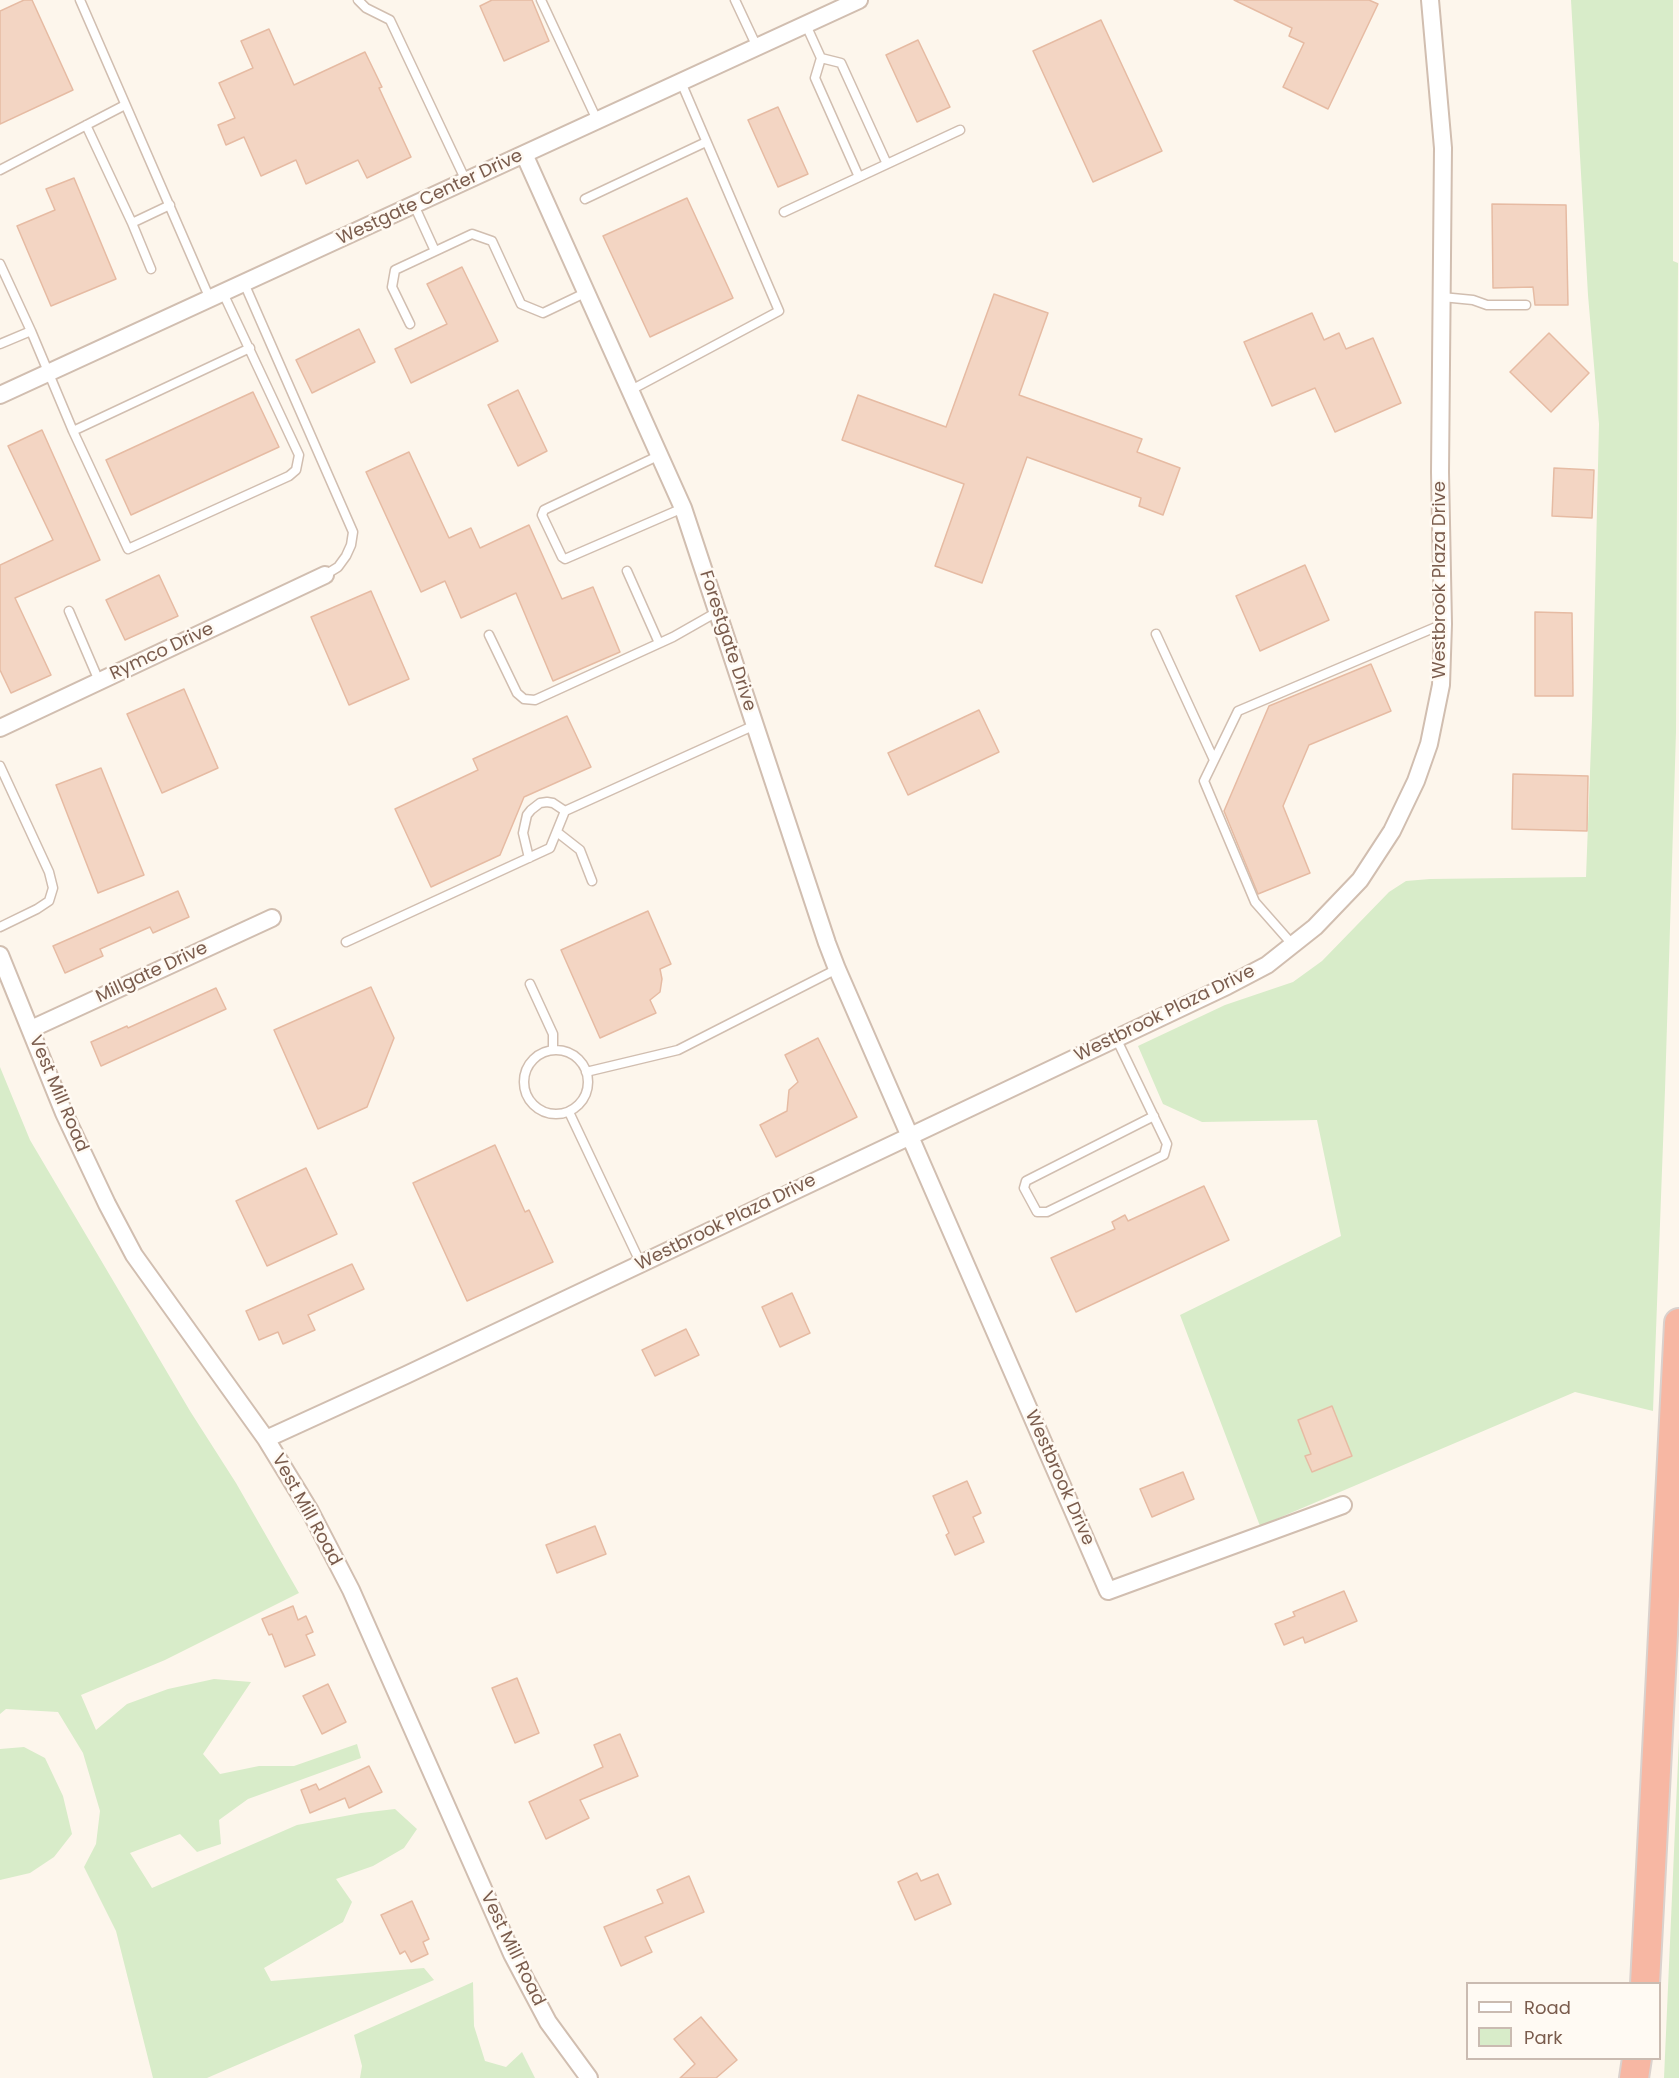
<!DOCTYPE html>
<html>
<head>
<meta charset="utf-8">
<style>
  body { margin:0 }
  #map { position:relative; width:1679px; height:2078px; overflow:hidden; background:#fdf6ec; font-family:Poppins,sans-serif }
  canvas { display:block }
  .legend { position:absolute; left:1466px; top:1982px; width:195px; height:78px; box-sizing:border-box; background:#fffaf3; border:2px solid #cabbb1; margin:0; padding:8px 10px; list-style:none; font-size:18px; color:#7a5c4d }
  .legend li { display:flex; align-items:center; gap:12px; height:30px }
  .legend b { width:30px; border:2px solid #cabbb1 }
</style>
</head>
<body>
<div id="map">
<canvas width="1679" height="2078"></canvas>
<ul class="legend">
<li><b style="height:8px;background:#fff"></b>Road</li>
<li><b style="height:16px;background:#d8ecc9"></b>Park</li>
</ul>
</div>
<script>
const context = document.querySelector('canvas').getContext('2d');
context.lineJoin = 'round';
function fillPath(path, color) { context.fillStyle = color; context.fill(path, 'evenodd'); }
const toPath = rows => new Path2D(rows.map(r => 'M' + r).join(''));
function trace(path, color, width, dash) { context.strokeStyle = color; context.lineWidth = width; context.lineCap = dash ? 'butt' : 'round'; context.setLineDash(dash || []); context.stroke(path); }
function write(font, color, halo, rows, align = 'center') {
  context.font = font + ' Poppins,sans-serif'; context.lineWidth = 5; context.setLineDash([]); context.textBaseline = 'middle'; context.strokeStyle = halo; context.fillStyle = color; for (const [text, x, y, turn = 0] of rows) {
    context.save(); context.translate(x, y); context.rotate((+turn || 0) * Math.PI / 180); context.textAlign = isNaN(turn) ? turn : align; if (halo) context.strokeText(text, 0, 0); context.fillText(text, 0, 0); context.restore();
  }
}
const green = toPath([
  [1571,0,1673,0,1673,261,1678,263,1676,732,1665,1090,1653,1411,1575,1392,1260,1526,1180,1315,1341,1236,1317,1120,1202,1122,1163,1104,1138,1046,1225,1005,1293,982,1322,961,1389,892,1406,881,1430,879,1586,877,1592,719,1599,424,1588,295],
  [0,1067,30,1140,190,1411,236,1483,299,1593,165,1660,81,1695,96,1730,127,1704,168,1689,214,1679,251,1682,203,1754,220,1774,259,1766,294,1766,357,1744,361,1758,248,1799,219,1820,221,1844,197,1852,180,1834,130,1853,152,1888,297,1825,361,1813,395,1809,417,1829,404,1848,373,1866,336,1879,352,1902,343,1922,264,1968,271,1981,424,1968,434,1980,207,2078,153,2078,116,1931,84,1867,96,1844,100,1811,83,1753,58,1712,6,1709,0,1714],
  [1679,1738,1679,2078,1664,2078],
  [24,1747,45,1758,63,1796,72,1834,54,1857,30,1873,0,1880,0,1749],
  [473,1982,474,2026,485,2061,506,2067,522,2052,535,2078,360,2078,362,2066,354,2035]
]);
const building = toPath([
  [24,0,32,0,73,90,0,124,0,11,24,0],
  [492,0,532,0,549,41,504,61,480,6,492,0],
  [1234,0,1369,0,1378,4,1328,109,1283,87,1304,43,1289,36,1292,28,1234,0],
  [1101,20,1162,151,1093,182,1033,51,1101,20],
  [269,29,294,85,365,52,382,87,379,88,411,157,367,178,358,160,306,184,296,160,261,176,244,137,226,145,218,125,235,118,219,83,253,68,241,41,269,29],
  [918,40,950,107,917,122,886,55,918,40],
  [778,107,808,174,778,187,748,120,778,107],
  [74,178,116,279,51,306,17,226,55,210,46,189,74,178],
  [687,198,733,298,650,337,603,236,687,198],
  [1492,204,1566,205,1568,305,1535,305,1533,287,1493,288,1492,204],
  [462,267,498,341,411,383,395,349,447,324,427,284,462,267],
  [994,294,1048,313,1019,395,1142,439,1137,452,1180,468,1163,515,1139,506,1141,498,1027,457,982,583,935,566,964,484,842,440,858,395,946,427,994,294],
  [1312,313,1324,340,1339,333,1346,349,1373,338,1401,403,1335,432,1315,388,1272,406,1244,342,1312,313],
  [359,329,375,362,312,393,296,360,359,329],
  [1549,333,1589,373,1551,412,1510,372,1549,333],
  [518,390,547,451,518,466,488,405,518,390],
  [253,392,279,447,131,515,106,460,253,392],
  [42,430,100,560,15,598,51,675,11,693,0,670,0,565,53,540,8,446,42,430],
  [409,452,449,538,471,528,480,548,529,525,562,599,593,587,620,652,553,681,516,593,461,618,445,581,421,592,366,472,409,452],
  [1554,468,1594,470,1592,518,1552,516,1554,468],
  [1305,565,1329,620,1260,651,1236,596,1305,565],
  [159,575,178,616,125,640,106,600,159,575],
  [371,591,409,679,349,705,311,617,371,591],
  [1535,612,1572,613,1573,696,1535,696,1535,612],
  [1371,664,1391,711,1309,745,1283,806,1310,873,1258,894,1224,811,1269,706,1371,664],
  [184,689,218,768,162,793,127,714,184,689],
  [979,710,999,752,908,795,888,753,979,710],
  [567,716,591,767,524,797,500,855,431,887,395,809,478,770,473,759,567,716],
  [101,768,144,875,98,893,56,785,101,768],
  [1513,774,1588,776,1587,831,1512,829,1513,774],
  [178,891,189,917,153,933,150,927,100,949,103,956,65,973,53,946,178,891],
  [648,911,671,964,660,969,662,979,660,992,650,1000,656,1013,600,1038,561,950,648,911],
  [371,987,394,1038,367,1107,318,1129,274,1030,371,987],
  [216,988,226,1009,101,1066,91,1042,127,1026,128,1028,216,988],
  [818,1038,857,1117,776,1157,760,1125,787,1111,789,1090,798,1082,785,1055,818,1038],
  [495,1145,525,1212,529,1210,553,1262,467,1301,413,1183,495,1145],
  [306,1168,337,1234,267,1266,236,1201,306,1168],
  [1204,1186,1229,1240,1076,1312,1051,1258,1115,1229,1112,1222,1125,1215,1128,1221,1204,1186],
  [352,1264,364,1289,308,1315,315,1330,283,1344,278,1332,259,1340,246,1311,352,1264],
  [792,1293,810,1333,780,1347,762,1307,792,1293],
  [686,1329,699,1355,655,1376,642,1350,686,1329],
  [1332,1406,1352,1456,1312,1472,1305,1456,1311,1454,1298,1420,1332,1406],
  [1183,1472,1194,1499,1152,1517,1140,1489,1183,1472],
  [967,1481,981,1513,973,1517,984,1542,955,1555,946,1535,949,1533,933,1496,967,1481],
  [595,1526,606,1554,557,1573,546,1545,595,1526],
  [1344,1591,1357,1621,1305,1643,1303,1637,1284,1645,1275,1624,1295,1616,1293,1612,1344,1591],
  [293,1606,298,1620,306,1616,313,1632,306,1635,315,1655,285,1667,272,1634,269,1635,262,1619,293,1606],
  [517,1678,539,1733,515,1743,492,1688,517,1678],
  [328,1684,346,1722,322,1734,303,1696,328,1684],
  [620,1734,638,1776,580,1800,589,1818,546,1839,529,1802,603,1767,594,1745,620,1734],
  [369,1766,382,1792,349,1808,345,1798,310,1813,301,1790,316,1784,319,1790,369,1766],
  [917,1873,921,1881,938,1874,951,1904,915,1920,898,1882,917,1873],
  [689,1876,704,1912,645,1937,652,1952,621,1966,604,1927,663,1903,657,1890,689,1876],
  [412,1901,429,1939,423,1942,428,1954,411,1962,405,1951,400,1954,381,1915,412,1901],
  [701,2017,737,2060,716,2078,680,2078,695,2064,674,2039,701,2017]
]);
const lane = toPath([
  [80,0,210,299],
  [358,0,366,8,390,20,466,181],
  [541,0,597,120],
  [735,0,757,47],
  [806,25,821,58,815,78,859,177],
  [821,58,841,63,887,164],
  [86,125,132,223,170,205],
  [0,170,125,105],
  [585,199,706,142],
  [414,205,435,251],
  [784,212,960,130],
  [132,223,151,269],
  [0,264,31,331],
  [244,283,353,532,351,545,346,556,338,567,325,575],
  [1442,297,1473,300,1487,305,1526,305],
  [410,324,392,287,395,270,472,234,492,241,521,304,543,313,587,292],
  [0,344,31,331,73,431,128,549,289,476,296,470,299,455,223,293],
  [631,390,779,311,681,82],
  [73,431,250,348],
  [660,455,548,508,544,510,542,515,562,557,565,559,683,508],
  [627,571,659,643],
  [69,611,99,681],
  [1156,634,1214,760],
  [489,635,517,693,524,699,535,700,673,637,717,612],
  [0,766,49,872,53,888,49,901,37,909,0,927],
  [557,832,580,850,592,881],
  [529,858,523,833,527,815,531,810,540,803,547,802,553,803,565,811],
  [346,942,550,848,565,811,755,725],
  [1292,944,1255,902,1204,781,1238,711,1443,624],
  [530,984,553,1034,553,1050],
  [1116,1038,1167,1144,1164,1155,1047,1212,1037,1212,1024,1188,1026,1181,1154,1116],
  '524 1082a32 32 0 1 1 64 0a32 32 0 1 1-64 0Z',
  [586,1072,678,1050,837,969],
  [569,1112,641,1264]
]);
const street = toPath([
  [524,154,683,508,827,943,837,969,1108,1591,1343,1505],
  [0,395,859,0],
  [0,728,325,575],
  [0,955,64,1113,107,1204,134,1255,266,1439,310,1511,351,1590,512,1954,548,2022,589,2078],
  [31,1029,272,918],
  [266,1439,406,1375,1227,986,1267,965,1315,927,1360,880,1392,831,1416,781,1429,744,1441,685,1443,624,1440,472,1443,148,1430,0]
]);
const highway = toPath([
  [1645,1984,1679,1323],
  [1634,2078,1637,2058]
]);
const streetNames = [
  ["Westgate Center Drive",430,198,-25],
  ["Westbrook Plaza Drive",1440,580,-90],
  ["Forestgate Drive",727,641,72],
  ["Rymco Drive",162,652,-25],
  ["Millgate Drive",152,973,-25],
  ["Westbrook Plaza Drive",1165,1014,-26],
  ["Vest Mill Road",58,1094,67],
  ["Westbrook Plaza Drive",726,1223,-26],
  ["Westbrook Drive",1059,1478,66],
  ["Vest Mill Road",306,1510,61],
  ["Vest Mill Road",512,1949,64]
];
fillPath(green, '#d8ecc9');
fillPath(building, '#f3d5c3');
trace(building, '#e6bba3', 1.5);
trace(lane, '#d1beb0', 11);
trace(street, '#d1beb0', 20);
trace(highway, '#dad1cd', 32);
trace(lane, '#fff', 8);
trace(street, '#fff', 16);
trace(highway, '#f7b7a3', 28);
write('18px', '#7a5c4d', '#fffaf3', streetNames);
</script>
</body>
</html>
